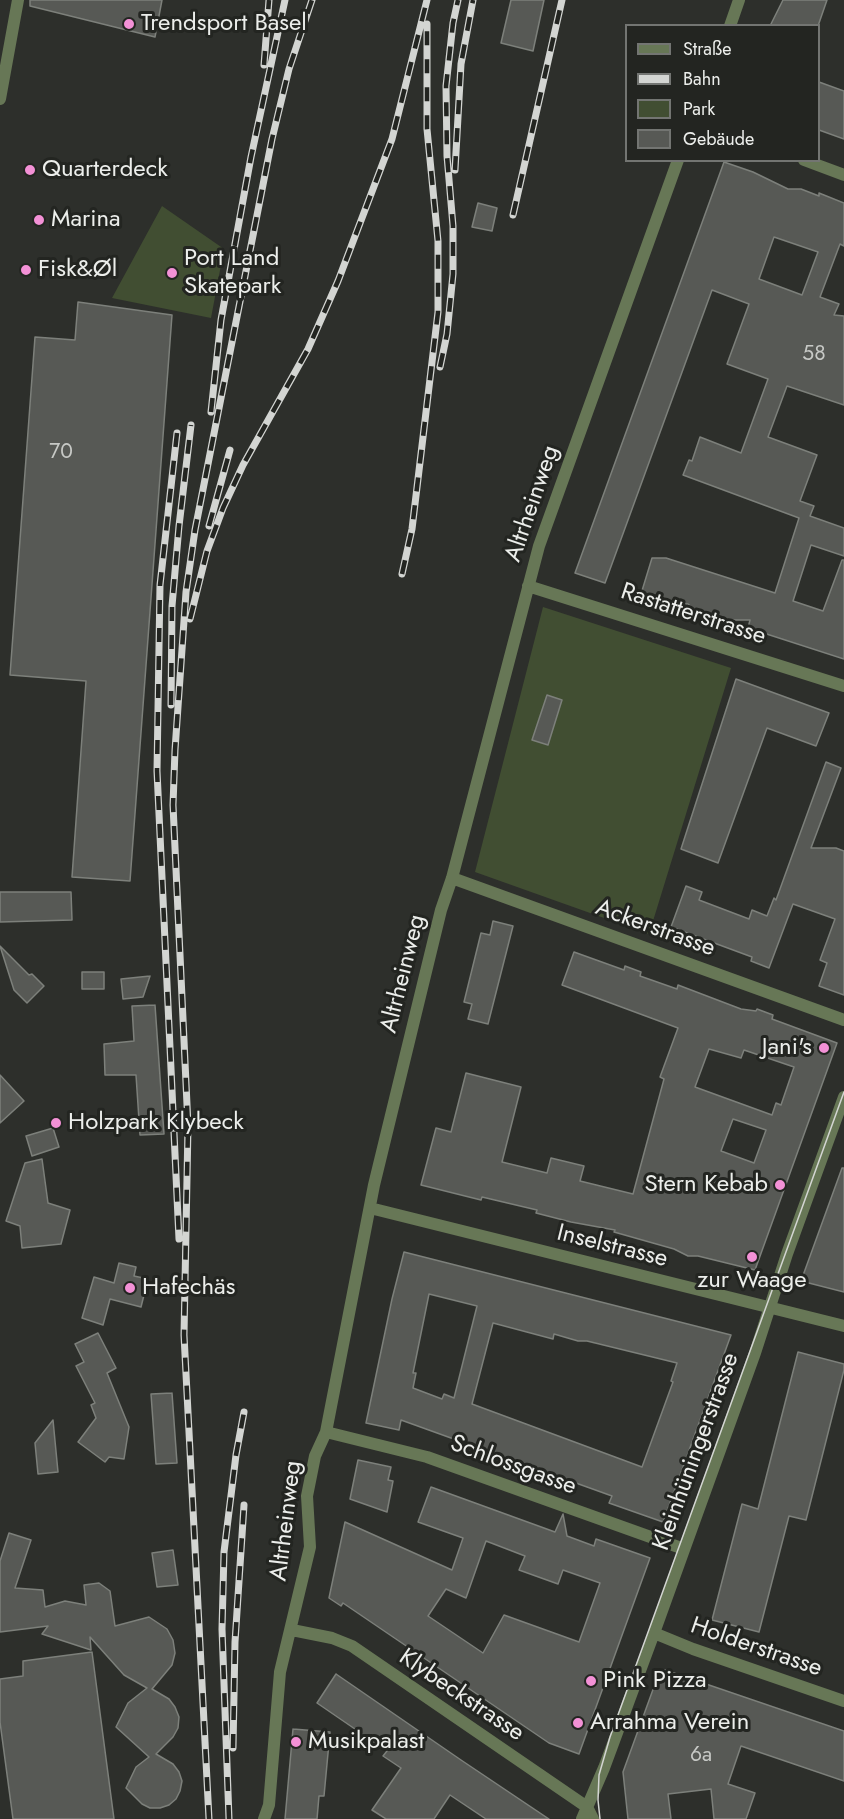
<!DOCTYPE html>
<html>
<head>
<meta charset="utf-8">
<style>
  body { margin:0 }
  #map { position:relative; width:844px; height:1819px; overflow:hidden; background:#2d2f2b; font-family:Jost,sans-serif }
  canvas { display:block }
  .legend { position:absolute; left:625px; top:24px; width:195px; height:138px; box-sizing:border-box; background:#232521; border:2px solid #737572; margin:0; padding:8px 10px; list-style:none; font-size:18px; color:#eceeeb }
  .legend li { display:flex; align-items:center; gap:12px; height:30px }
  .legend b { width:30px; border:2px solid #737572 }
</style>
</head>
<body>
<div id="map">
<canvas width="844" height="1819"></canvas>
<ul class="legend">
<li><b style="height:8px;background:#677756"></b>Straße</li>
<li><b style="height:8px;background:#d3d5d2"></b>Bahn</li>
<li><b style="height:16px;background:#414e32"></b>Park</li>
<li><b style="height:16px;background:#575955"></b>Gebäude</li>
</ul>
</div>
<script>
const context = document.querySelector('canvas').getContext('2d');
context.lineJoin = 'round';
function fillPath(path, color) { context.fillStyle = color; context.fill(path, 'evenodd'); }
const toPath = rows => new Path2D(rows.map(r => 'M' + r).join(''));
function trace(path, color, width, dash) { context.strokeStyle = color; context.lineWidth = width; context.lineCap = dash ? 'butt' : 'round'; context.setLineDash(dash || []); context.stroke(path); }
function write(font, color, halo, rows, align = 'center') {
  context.font = font + ' Jost,sans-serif'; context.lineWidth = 6; context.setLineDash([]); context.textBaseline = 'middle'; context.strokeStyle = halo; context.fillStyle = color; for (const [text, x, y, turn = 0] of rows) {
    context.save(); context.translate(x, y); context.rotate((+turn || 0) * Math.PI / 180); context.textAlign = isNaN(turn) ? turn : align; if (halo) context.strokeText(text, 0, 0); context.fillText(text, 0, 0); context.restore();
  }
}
const green = toPath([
  [162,206,224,249,211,318,112,298],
  [543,607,731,668,649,934,475,872]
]);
const building = toPath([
  [30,0,162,0,155,37,30,6,30,0],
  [511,0,544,0,533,51,501,43,511,0],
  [783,0,827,0,818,26,770,26,783,0],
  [819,82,844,91,844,139,819,130,819,82],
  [724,162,753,172,788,189,801,189,819,196,819,193,844,203,844,246,840,244,820,297,839,304,834,315,844,316,844,405,787,386,768,437,817,455,800,501,814,506,810,516,844,528,844,556,811,545,793,601,823,611,842,560,844,560,844,659,748,628,750,620,722,620,699,613,688,604,673,604,641,594,652,558,666,558,775,593,799,518,683,475,689,460,692,461,700,437,741,453,768,379,727,364,749,304,712,290,605,583,575,573,724,162],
  [774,237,818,252,802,295,759,279,774,237],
  [478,203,497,208,492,231,472,227,478,203],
  [78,302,172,315,130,881,72,877,86,681,10,675,35,337,75,340,78,302],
  [736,679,829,713,816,746,767,728,718,863,681,849,736,679],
  [547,695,562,700,548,745,532,740,547,695],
  [826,762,841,768,811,848,836,848,844,851,844,995,819,986,827,963,820,960,835,919,793,904,769,968,751,961,752,957,671,927,686,886,702,892,699,900,749,919,752,910,767,916,774,898,776,900,826,762],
  [0,892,71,892,72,920,0,922,0,892],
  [493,921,513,926,488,1024,468,1019,472,1004,464,1002,481,933,490,935,493,921],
  [0,946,29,975,32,974,44,986,27,1003,14,990,0,946],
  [574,952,624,970,625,966,641,972,640,976,677,989,678,985,741,1009,756,1011,757,1009,773,1015,772,1019,837,1043,755,1270,698,1256,688,1256,674,1249,614,1232,615,1230,571,1222,536,1213,537,1210,482,1197,481,1200,421,1185,436,1128,451,1132,466,1073,521,1087,502,1162,547,1173,551,1158,584,1166,580,1181,633,1194,664,1079,660,1077,678,1028,562,985,574,952],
  [709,1049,741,1058,744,1050,794,1067,781,1105,776,1103,772,1115,695,1087,709,1049],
  [733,1119,766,1130,754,1163,721,1151,733,1119],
  [82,972,104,972,104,989,82,989,82,972],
  [150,976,143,997,123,999,121,979,150,976],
  [155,1005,164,1134,140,1135,136,1075,105,1075,104,1044,134,1041,132,1006,155,1005],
  [0,1075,24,1101,0,1123,0,1075],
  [53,1128,59,1147,32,1156,26,1136,53,1128],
  [42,1159,48,1203,70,1210,61,1244,22,1248,20,1226,6,1221,25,1163,42,1159],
  [842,1168,844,1168,844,1292,801,1281,842,1168],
  [404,1252,731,1335,663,1522,609,1503,612,1496,401,1420,399,1430,366,1423,392,1299,404,1252],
  [429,1294,477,1306,454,1398,444,1394,442,1399,413,1388,416,1373,413,1373,429,1294],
  [493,1323,553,1339,554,1334,578,1341,587,1341,677,1363,671,1381,673,1382,642,1467,472,1404,493,1323],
  [119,1263,136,1267,134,1276,148,1279,141,1307,110,1299,103,1325,82,1318,94,1277,114,1283,119,1263],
  [98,1333,116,1368,107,1373,129,1427,124,1459,109,1457,105,1462,78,1442,96,1418,91,1405,95,1403,76,1366,84,1362,75,1344,98,1333],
  [798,1352,844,1364,844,1370,806,1520,789,1516,759,1632,712,1620,742,1504,758,1509,798,1352],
  [172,1393,177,1463,156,1464,151,1394,172,1393],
  [53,1420,58,1472,38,1474,35,1443,53,1420],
  [358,1460,391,1467,388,1480,393,1481,387,1512,350,1499,358,1460],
  [431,1487,555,1532,563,1514,567,1536,594,1546,596,1539,650,1558,579,1754,549,1743,343,1603,341,1606,329,1598,345,1522,452,1570,463,1538,418,1522,431,1487],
  [486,1541,525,1556,519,1570,558,1584,563,1570,600,1583,579,1642,504,1615,483,1653,428,1616,446,1589,466,1598,486,1541],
  [9,1533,31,1540,15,1588,43,1590,45,1607,65,1601,86,1605,84,1585,99,1583,110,1591,115,1626,149,1617,167,1629,173,1640,175,1653,172,1665,152,1689,169,1699,175,1707,179,1717,178,1728,173,1737,156,1754,173,1764,179,1772,182,1781,180,1791,176,1799,169,1805,160,1808,150,1808,142,1804,126,1788,136,1767,149,1757,116,1727,128,1703,147,1688,124,1675,90,1637,91,1650,42,1634,48,1626,0,1632,0,1561,9,1533],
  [173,1550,178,1585,157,1587,152,1553,173,1550],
  [92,1652,114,1819,13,1819,0,1722,0,1679,23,1676,23,1661,92,1652],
  [665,1670,844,1731,844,1781,741,1746,728,1784,755,1793,746,1819,714,1819,711,1789,668,1794,671,1819,628,1819,623,1772,659,1673,665,1670],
  [336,1674,461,1760,549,1819,486,1819,450,1795,434,1819,386,1819,372,1810,401,1768,383,1756,387,1751,317,1703,336,1674],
  [293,1729,330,1732,324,1796,319,1796,317,1819,285,1819,293,1729]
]);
const street = toPath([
  [730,26,739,0],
  [0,99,18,0],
  [804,160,844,175],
  [528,586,844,686],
  [452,878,844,1020],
  [370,1208,844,1326],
  [326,1432,427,1457,684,1549],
  [292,1630,332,1638,352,1646,587,1807,593,1819],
  [654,1633,693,1649,844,1701],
  [264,1819,269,1805,280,1672,310,1547,307,1496,315,1456,326,1432,374,1185,441,910,452,878,539,546,678,160],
  [582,1819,604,1768,654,1633,755,1353,787,1254,844,1097]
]);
const tram = toPath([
  [600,1819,598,1800,599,1775,610,1737,844,1092]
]);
const rail = toPath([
  [264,65,269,0],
  [455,170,461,64,473,0],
  [513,215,562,0],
  [440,367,447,334,453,274,453,226,447,156,446,86,453,23,458,0],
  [211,412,221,320,251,157,285,0],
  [177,433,160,585,157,771,179,1239],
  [209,526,230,450],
  [402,574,412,529,438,312,438,241,427,129,427,24],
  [190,619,207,551,223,508,243,465,308,349,338,281,392,139,427,0],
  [171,705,172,606,179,526,191,425],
  [233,1748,235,1642,244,1505],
  [209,1819,184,1335,188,1126,173,805,175,750,186,592,195,530,272,139,289,69,312,0],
  [229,1819,222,1629,224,1552,236,1455,244,1412]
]);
const markers = [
  [129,24,6,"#f391d6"],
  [30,170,6,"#f391d6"],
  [39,220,6,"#f391d6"],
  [26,270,6,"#f391d6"],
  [172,273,6,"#f391d6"],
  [824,1048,6,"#f391d6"],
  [56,1123,6,"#f391d6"],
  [780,1185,6,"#f391d6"],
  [752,1257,6,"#f391d6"],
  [130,1288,6,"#f391d6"],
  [591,1681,6,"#f391d6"],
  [578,1723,6,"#f391d6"],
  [296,1742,6,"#f391d6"]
];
const numberNames = [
  ["58",814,355],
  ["70",61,453],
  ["6a",701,1756]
];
const poiNames = [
  ["Trendsport Basel",141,24],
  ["Quarterdeck",42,170],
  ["Marina",51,220],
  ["Port Land",184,259],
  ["Skatepark",184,287],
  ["Fisk&Øl",38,270],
  ["Jani's",812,1048,"right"],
  ["Holzpark Klybeck",68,1123],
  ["Stern Kebab",768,1185,"right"],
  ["zur Waage",752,1281,"center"],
  ["Hafechäs",142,1288],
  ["Pink Pizza",603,1681],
  ["Arrahma Verein",590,1723],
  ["Musikpalast",308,1742]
];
const streetNames = [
  ["Altrheinweg",533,504,-71],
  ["Rastatterstrasse",693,615,18],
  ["Ackerstrasse",655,929,20],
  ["Altrheinweg",404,974,-76],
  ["Inselstrasse",612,1247,14],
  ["Kleinhüningerstrasse",697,1452,-70],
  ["Schlossgasse",513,1466,20],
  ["Altrheinweg",287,1521,-83],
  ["Holderstrasse",756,1648,19],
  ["Klybeckstrasse",461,1696,34]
];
fillPath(green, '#414e32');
fillPath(building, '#575955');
trace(building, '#7d807b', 1.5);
trace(street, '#677756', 12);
trace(tram, '#d3d5d2', 1.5);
trace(rail, '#d3d5d2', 7);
trace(rail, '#232521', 4.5, [14]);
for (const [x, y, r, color] of markers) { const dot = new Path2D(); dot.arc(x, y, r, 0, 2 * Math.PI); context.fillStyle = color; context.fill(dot); trace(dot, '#232521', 2); }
write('21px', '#c7c9c6', null, numberNames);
write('24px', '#eceeeb', '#232521', poiNames, 'left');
write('24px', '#eceeeb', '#232521', streetNames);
</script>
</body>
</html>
